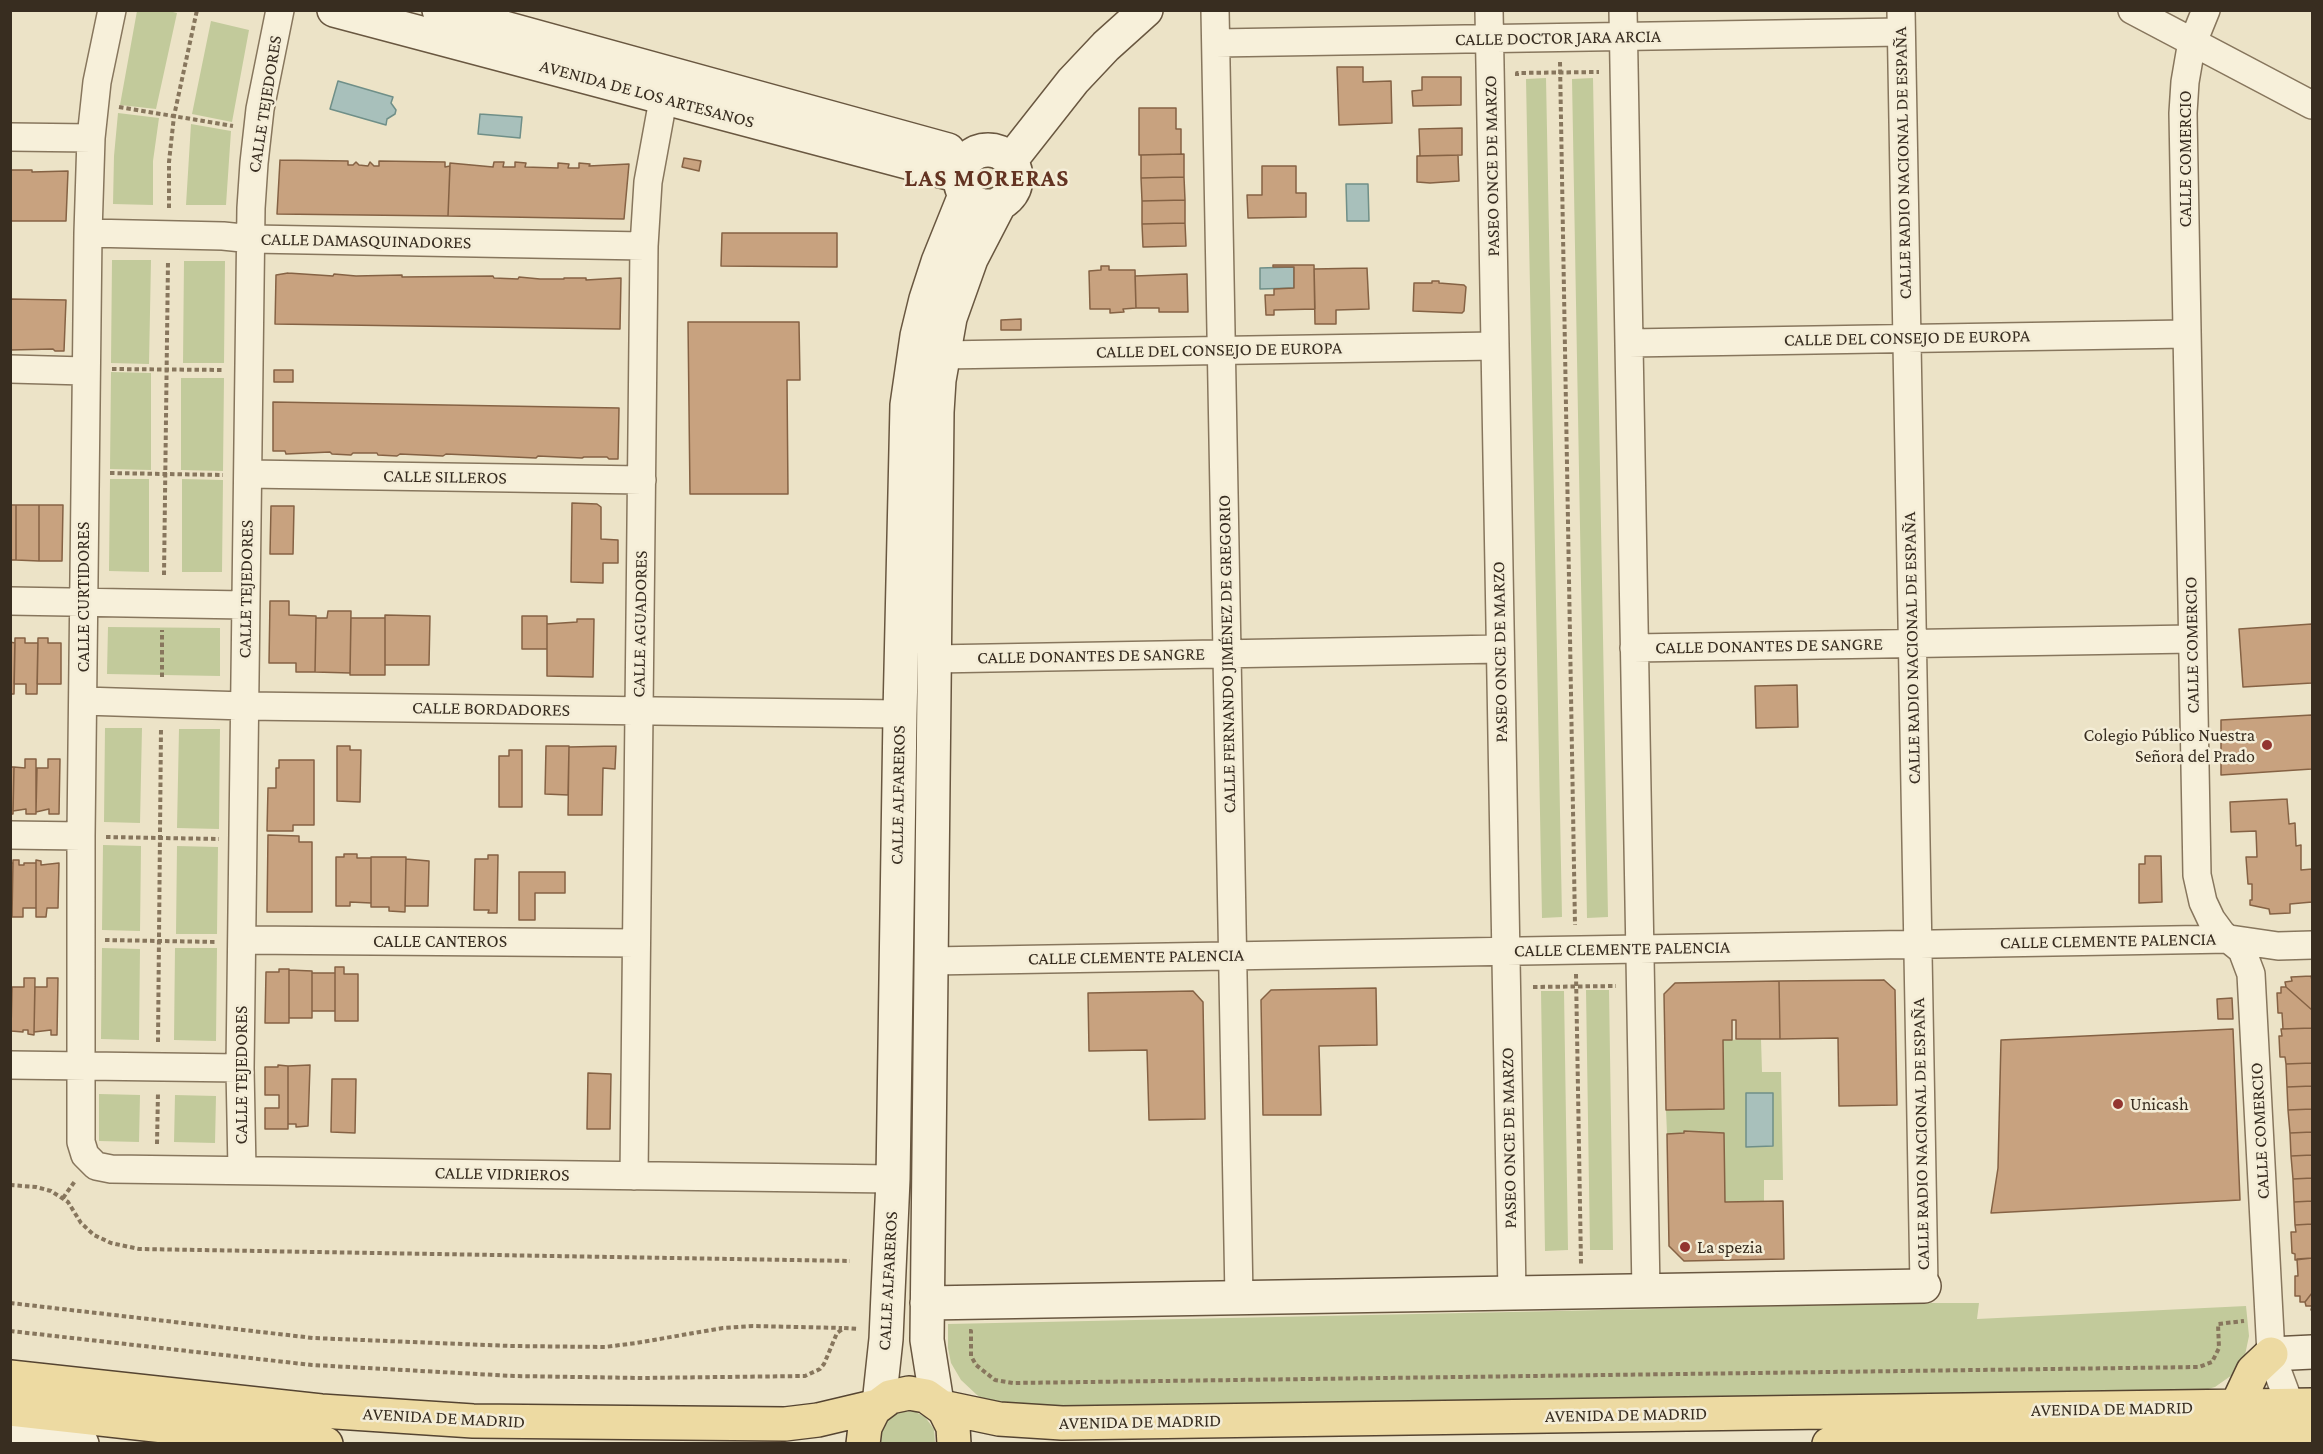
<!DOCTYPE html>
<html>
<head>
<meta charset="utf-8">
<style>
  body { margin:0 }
  #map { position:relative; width:2323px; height:1454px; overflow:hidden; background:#ece3c7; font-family:"Crimson Pro",serif }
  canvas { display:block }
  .frame { position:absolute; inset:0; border:12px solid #382d20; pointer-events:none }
</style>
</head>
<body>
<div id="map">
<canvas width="2323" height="1454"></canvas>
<div class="frame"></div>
</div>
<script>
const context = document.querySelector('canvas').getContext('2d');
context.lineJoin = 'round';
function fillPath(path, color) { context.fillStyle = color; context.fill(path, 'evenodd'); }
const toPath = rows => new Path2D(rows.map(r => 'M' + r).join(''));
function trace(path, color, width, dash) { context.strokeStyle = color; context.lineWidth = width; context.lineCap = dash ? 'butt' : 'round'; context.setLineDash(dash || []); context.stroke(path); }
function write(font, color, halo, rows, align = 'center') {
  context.font = font + ' "Crimson Pro",serif'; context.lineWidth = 5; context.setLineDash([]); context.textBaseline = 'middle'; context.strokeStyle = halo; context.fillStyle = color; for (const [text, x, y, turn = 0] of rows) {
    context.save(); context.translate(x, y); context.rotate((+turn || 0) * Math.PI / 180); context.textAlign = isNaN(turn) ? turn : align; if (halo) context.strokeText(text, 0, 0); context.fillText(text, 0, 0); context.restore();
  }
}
const green = toPath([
  [169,11,177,13,156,109,120,105,137,11],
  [211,21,249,30,232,122,192,114],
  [1546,78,1562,917,1542,918,1526,79],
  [1593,78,1608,917,1587,918,1572,79],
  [118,113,159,118,153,161,153,205,113,204,114,156],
  [191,124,231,131,226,205,186,205],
  [112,260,151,260,149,364,111,363],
  [184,261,225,261,224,363,183,363],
  [111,372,151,373,151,470,110,469],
  [181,378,224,378,223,471,181,470],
  [110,479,149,479,149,572,109,571],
  [182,479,223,480,222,572,182,572],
  [108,627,220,628,220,676,107,674],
  [105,728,142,728,140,823,104,822],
  [179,729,220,729,219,829,177,828],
  [103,845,141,846,140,931,102,930],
  [177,846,218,847,217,934,176,934],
  [102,948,140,949,139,1040,101,1039],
  [175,948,217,948,216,1041,174,1040],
  [1586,990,1609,990,1613,1250,1590,1250],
  [1541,991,1564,991,1568,1250,1545,1251],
  [1761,1039,1762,1072,1781,1072,1783,1180,1764,1180,1764,1201,1725,1202,1724,1133,1685,1131,1684,1133,1667,1134,1666,1110,1724,1109,1723,1040],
  [99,1094,140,1095,139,1142,99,1141],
  [175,1095,216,1096,215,1143,174,1142],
  [1932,1303,1979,1303,1977,1319,2246,1306,2249,1336,2245,1355,2232,1375,2215,1387,2198,1392,1019,1408,995,1406,977,1395,961,1380,951,1363,948,1348,948,1324],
  [902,1411,916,1412,925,1417,934,1429,935,1443,880,1443,881,1429,885,1423,892,1416]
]);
const water = toPath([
  [338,81,393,97,391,103,396,110,395,114,387,119,386,125,330,109,338,81],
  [480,114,522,117,520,138,478,134,480,114],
  [1346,184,1368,184,1369,221,1347,221,1346,184],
  [1294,267,1294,288,1260,289,1260,268,1294,267],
  [1746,1093,1773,1093,1773,1146,1746,1147,1746,1093]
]);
const building = toPath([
  [1337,67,1363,67,1363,82,1391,81,1392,123,1339,125,1337,67],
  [1422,77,1461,77,1461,105,1413,106,1412,91,1422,90,1422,77],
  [1139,108,1176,108,1176,129,1181,129,1181,154,1139,155,1139,108],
  [1462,128,1462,155,1420,156,1419,129,1462,128],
  [1184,154,1184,177,1141,178,1141,155,1184,154],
  [1458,155,1459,181,1430,183,1417,182,1417,156,1458,155],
  [684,158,701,161,699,171,682,167,684,158],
  [280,160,348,161,348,165,353,165,356,162,359,165,368,166,370,162,374,166,379,166,379,161,445,162,445,167,450,166,448,216,277,214,280,160],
  [494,162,504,162,503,167,515,167,515,162,526,163,525,167,558,168,558,163,569,164,568,168,579,168,579,163,590,164,589,166,629,164,624,219,448,216,450,163,493,167,494,162],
  [1262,166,1296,166,1296,193,1306,193,1306,217,1248,218,1247,195,1262,195,1262,166],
  [10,170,32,170,32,172,68,171,66,221,10,221,10,170],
  [1184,177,1185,200,1142,201,1141,178,1184,177],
  [1185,200,1185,223,1142,224,1142,201,1185,200],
  [1185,223,1186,246,1143,247,1142,224,1185,223],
  [722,233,837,233,837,267,721,266,722,233],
  [1273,265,1314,265,1315,309,1274,310,1274,315,1266,315,1265,295,1274,295,1274,289,1294,288,1294,267,1273,267,1273,265],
  [1101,266,1109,266,1109,270,1135,270,1136,308,1123,309,1124,312,1110,313,1110,309,1090,309,1089,271,1101,270,1101,266],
  [1367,268,1369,309,1336,310,1336,324,1315,324,1314,269,1367,268],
  [288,273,333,276,334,274,356,276,402,275,402,277,493,276,494,278,518,279,519,277,540,279,564,279,564,278,586,278,586,280,621,278,620,329,275,324,276,275,288,273],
  [1187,274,1188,312,1159,312,1159,308,1136,308,1135,276,1187,274],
  [1432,281,1439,281,1439,283,1464,285,1466,287,1464,311,1462,313,1413,311,1414,283,1432,283,1432,281],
  [10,299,66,300,64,351,55,351,53,349,10,350,10,299],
  [1021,319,1021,330,1001,330,1001,320,1021,319],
  [688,322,799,322,800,380,787,380,788,494,690,494,688,322],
  [274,370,293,370,293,382,274,382,274,370],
  [273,402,619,408,618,459,609,459,607,457,584,457,582,458,538,456,536,458,446,454,443,456,400,454,397,456,378,455,377,453,353,453,351,455,332,454,330,452,286,454,285,451,273,451,273,402],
  [572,503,597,504,601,507,601,539,618,540,618,563,603,563,603,583,571,582,572,503],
  [10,505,16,505,16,560,10,560,10,505],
  [16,505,39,505,39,561,16,560,16,505],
  [39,505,63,505,62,561,39,561,39,505],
  [271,506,294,506,293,554,270,554,271,506],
  [270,601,289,601,289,615,316,616,315,672,296,672,296,663,269,663,270,601],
  [328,611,351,611,350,673,315,672,316,618,327,618,328,611],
  [385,615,430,616,429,665,385,665,385,615],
  [522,616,547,616,547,649,522,649,522,616],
  [351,618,385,618,385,675,350,675,351,618],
  [577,619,594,619,593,677,547,676,547,624,577,622,577,619],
  [2312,624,2312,683,2243,687,2239,629,2312,624],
  [15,638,25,638,25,643,38,643,37,694,26,694,26,684,14,684,15,638],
  [38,638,48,638,48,643,61,643,61,684,37,684,38,638],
  [10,642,15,643,14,694,10,694,10,642],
  [1797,685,1798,727,1756,728,1755,686,1797,685],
  [2312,715,2312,769,2221,775,2221,720,2312,715],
  [337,746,350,746,350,750,361,750,360,802,337,801,337,746],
  [546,746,569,746,568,795,545,794,546,746],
  [616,746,615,769,603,768,602,815,568,815,569,747,616,746],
  [509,750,522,750,522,807,499,807,499,756,509,756,509,750],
  [25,759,36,759,36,814,26,814,26,809,13,811,14,767,25,768,25,759],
  [48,759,60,759,59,814,49,814,49,809,36,812,37,768,48,768,48,759],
  [279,760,314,760,314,825,293,825,293,831,267,831,268,788,276,788,276,768,279,768,279,760],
  [10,767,14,767,13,814,10,814,10,767],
  [2287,799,2289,824,2295,823,2296,846,2301,845,2301,870,2312,869,2312,902,2290,904,2290,913,2270,914,2269,909,2250,905,2250,900,2252,900,2252,884,2248,884,2246,857,2257,857,2256,831,2231,832,2230,802,2287,799],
  [268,835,299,836,299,842,312,842,312,912,267,912,268,835],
  [344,854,357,854,357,858,371,858,371,903,350,902,350,906,336,906,336,857,344,857,344,854],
  [488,855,498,855,497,913,488,913,489,910,474,910,475,859,488,859,488,855],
  [2145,856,2161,856,2162,902,2139,903,2139,864,2145,864,2145,856],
  [371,857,406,857,405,912,389,911,389,907,371,907,371,857],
  [406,859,429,861,428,906,405,906,406,859],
  [13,860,19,860,19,865,24,865,24,863,36,863,36,908,23,908,23,917,12,917,13,860],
  [36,860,41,861,41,865,59,863,58,908,47,908,46,917,36,917,36,860],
  [10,863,13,863,12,908,10,908,10,863],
  [519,872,565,872,565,893,535,893,535,920,519,920,519,872],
  [335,967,344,967,344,974,358,974,358,1021,335,1021,335,967],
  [279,969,289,969,289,1023,265,1023,266,972,279,972,279,969],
  [289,970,312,971,312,1018,289,1018,289,970],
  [312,973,335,973,335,1011,312,1011,312,973],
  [2311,976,2312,980,2312,1010,2286,987,2285,982,2292,981,2291,977,2311,976],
  [24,978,35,978,34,1035,28,1034,28,1030,23,1030,23,1032,11,1031,12,987,24,987,24,978],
  [47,978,58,978,57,1035,51,1035,51,1030,34,1032,35,987,47,987,47,978],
  [1884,980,1895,990,1897,1105,1839,1106,1838,1038,1780,1039,1779,981,1884,980],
  [1779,981,1780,1039,1736,1039,1736,1020,1732,1020,1732,1040,1723,1040,1724,1109,1666,1110,1664,994,1675,983,1779,981],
  [2281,987,2286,987,2312,1010,2312,1028,2283,1029,2282,1013,2278,1013,2277,993,2281,993,2281,987],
  [1376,988,1377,1045,1319,1046,1321,1115,1263,1115,1261,1000,1271,990,1376,988],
  [1193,991,1203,1002,1205,1119,1149,1120,1147,1050,1089,1051,1088,993,1193,991],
  [2232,998,2233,1019,2218,1019,2217,999,2232,998],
  [2312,1028,2312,1063,2286,1064,2285,1057,2280,1057,2279,1036,2282,1036,2281,1029,2312,1028],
  [2233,1029,2240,1200,1991,1213,1998,1168,2001,1040,2233,1029],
  [2312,1063,2312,1086,2287,1087,2286,1064,2312,1063],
  [278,1065,288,1066,288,1129,265,1129,265,1108,279,1108,279,1095,265,1095,265,1067,278,1067,278,1065],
  [310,1065,308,1126,296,1127,296,1124,288,1124,288,1066,310,1065],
  [588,1073,611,1074,610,1129,587,1129,588,1073],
  [332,1079,356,1079,355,1133,331,1132,332,1079],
  [2312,1086,2312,1109,2288,1110,2287,1087,2312,1086],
  [2312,1109,2312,1132,2290,1133,2288,1110,2312,1109],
  [1684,1131,1724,1133,1725,1202,1783,1201,1784,1259,1684,1261,1669,1246,1667,1134,1684,1133,1684,1131],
  [2312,1132,2312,1155,2291,1156,2290,1133,2312,1132],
  [2312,1155,2312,1178,2293,1179,2291,1156,2312,1155],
  [2312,1178,2312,1201,2294,1202,2293,1179,2312,1178],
  [2312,1201,2312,1224,2295,1225,2294,1202,2312,1201],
  [2312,1224,2312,1258,2295,1260,2295,1254,2292,1253,2291,1232,2296,1232,2295,1225,2312,1224],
  [2312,1258,2312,1293,2305,1302,2300,1302,2300,1296,2295,1296,2295,1276,2298,1276,2297,1259,2312,1258],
  [2312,1293,2312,1310,2311,1310,2312,1306,2306,1306,2305,1302,2312,1293]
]);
const path = toPath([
  [1560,62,1575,925],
  [1517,76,1517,73,1599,72],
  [119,107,233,126],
  [169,208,169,162,174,116,197,10],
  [112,369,224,370],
  [110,473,223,475],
  [164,575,168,261],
  [162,677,162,630],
  [106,837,219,839],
  [105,940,217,942],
  [1576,974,1581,1264],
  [1533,987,1616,986],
  [158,1042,161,728],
  [157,1144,158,1092],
  [10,1185,36,1187,51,1191,68,1202,81,1223,94,1235,111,1243,139,1249,850,1261],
  [63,1198,75,1181],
  [10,1303,313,1338,511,1346,605,1347,636,1343,723,1328,753,1326,842,1328],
  [10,1331,312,1365,514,1376,641,1378,805,1376,820,1369,824,1364,837,1333,844,1328,859,1329],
  [969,1331,971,1331,971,1356,976,1365,995,1380,1013,1383,2199,1367,2212,1362,2219,1348,2218,1324,2244,1321]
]);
const street = toPath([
  [112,10,97,82,91,138,88,233,81,836,81,1142,85,1155,96,1166,111,1169,893,1179],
  [1215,10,1239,1298],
  [1489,10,1512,1293],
  [1623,10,1646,1291],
  [1901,10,1924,1286],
  [2132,10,2312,105],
  [2206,10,2191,47,2185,82,2183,113,2197,875,2203,902,2211,919,2222,934,2242,950,2251,974,2271,1354,2290,1405],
  [1216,43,1901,32],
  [10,137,91,138],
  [88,233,223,236,252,239,644,246],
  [1629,343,2186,334],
  [943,355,1495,346],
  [10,369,85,371],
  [248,474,642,480],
  [10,601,245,605],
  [1634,648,2192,639],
  [934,659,1500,649],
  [83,701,245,706,900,714],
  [10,835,81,836],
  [243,940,636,943],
  [931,961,2230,939,2278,946,2312,945],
  [10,1065,240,1068],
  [242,1170,240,1068,251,208,254,163,260,109,280,10],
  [634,1176,644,246,648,182,667,78]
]);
const secondary = toPath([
  [334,10,960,176],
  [439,10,948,150],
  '960 178a28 28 0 1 1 56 0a28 28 0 1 1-56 0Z',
  [1010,161,1073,81,1106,46,1146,10],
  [927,1303,1924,1286],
  [2271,1354,2312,1352],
  [937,1403,927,1340,937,412,939,380,950,318,971,259,1000,203],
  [879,1404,886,1339,893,1179,900,714,907,405,917,336,926,299,938,262,965,195],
  [10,1435,82,1444]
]);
const primary = toPath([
  [10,1377,321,1411,473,1421,785,1424,818,1420,877,1406],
  [942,1407,999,1419,1062,1423,2312,1405],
  [2236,1407,2253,1371,2271,1354],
  [10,1409,326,1444],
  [863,1444,865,1427,874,1409,890,1397,909,1393,926,1396,944,1409,953,1427,954,1444],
  [1829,1444,2312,1435]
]);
const markers = [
  [2267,745,6,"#933530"],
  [2118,1104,6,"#933530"],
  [1685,1247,6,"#933530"]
];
const streetNames = [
  ["CALLE DOCTOR JARA ARCIA",1558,38,-1],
  ["AVENIDA DE LOS ARTESANOS",647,94,15],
  ["CALLE TEJEDORES",265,104,-81],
  ["CALLE COMERCIO",2185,159,-90],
  ["CALLE RADIO NACIONAL DE ESPAÑA",1903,163,-91],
  ["PASEO ONCE DE MARZO",1492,166,-91],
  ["CALLE DAMASQUINADORES",366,241,1],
  ["CALLE DEL CONSEJO DE EUROPA",1907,338,-1],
  ["CALLE DEL CONSEJO DE EUROPA",1219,350,-1],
  ["CALLE SILLEROS",445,477,1],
  ["CALLE TEJEDORES",246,589,-89],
  ["CALLE CURTIDORES",83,597,-90],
  ["CALLE AGUADORES",640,624,-89],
  ["CALLE COMERCIO",2192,645,-91],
  ["CALLE DONANTES DE SANGRE",1769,646,-1],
  ["CALLE RADIO NACIONAL DE ESPAÑA",1912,648,-91],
  ["PASEO ONCE DE MARZO",1500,652,-91],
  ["CALLE FERNANDO JIMÉNEZ DE GREGORIO",1227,654,-91],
  ["CALLE DONANTES DE SANGRE",1091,656,-1],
  ["CALLE BORDADORES",491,709,1],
  ["CALLE ALFAREROS",898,795,-89],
  ["CALLE CANTEROS",440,941],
  ["CALLE CLEMENTE PALENCIA",2108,941,-1],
  ["CALLE CLEMENTE PALENCIA",1622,949,-1],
  ["CALLE CLEMENTE PALENCIA",1136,957,-1],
  ["CALLE TEJEDORES",241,1075,-90],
  ["CALLE COMERCIO",2260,1131,-93],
  ["CALLE RADIO NACIONAL DE ESPAÑA",1921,1134,-91],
  ["PASEO ONCE DE MARZO",1509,1138,-91],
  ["CALLE VIDRIEROS",502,1174,1],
  ["CALLE ALFAREROS",888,1281,-87],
  ["AVENIDA DE MADRID",2112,1409,-1],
  ["AVENIDA DE MADRID",1626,1415,-1],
  ["AVENIDA DE MADRID",444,1418,3],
  ["AVENIDA DE MADRID",1140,1422,-1]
];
const poiNames = [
  ["Colegio Público Nuestra",2255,735,"right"],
  ["Señora del Prado",2255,756,"right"],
  ["Unicash",2130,1104],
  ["La spezia",1697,1247]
];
const districtNames = [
  ["LAS MORERAS",987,179]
];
fillPath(green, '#c2ca9b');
fillPath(water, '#a8c0bb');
trace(water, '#6f8f88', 1.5);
fillPath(building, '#c8a27f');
trace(building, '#856244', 1.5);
trace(street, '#87765d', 30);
trace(secondary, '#695740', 36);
trace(primary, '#554431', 36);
trace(path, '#87765d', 4, [4.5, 3]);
trace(street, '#f7f0da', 27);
trace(secondary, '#f7f0da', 33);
trace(primary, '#eddaa2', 33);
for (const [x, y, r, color] of markers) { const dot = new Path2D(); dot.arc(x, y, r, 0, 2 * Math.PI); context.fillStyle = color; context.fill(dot); trace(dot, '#f4edd7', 2); }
write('18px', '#382d20', '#f4edd7', streetNames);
write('18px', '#382d20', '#f4edd7', poiNames, 'left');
context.letterSpacing = '1.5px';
write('bold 24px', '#633322', '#f4edd7', districtNames);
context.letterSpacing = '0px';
</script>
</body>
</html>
